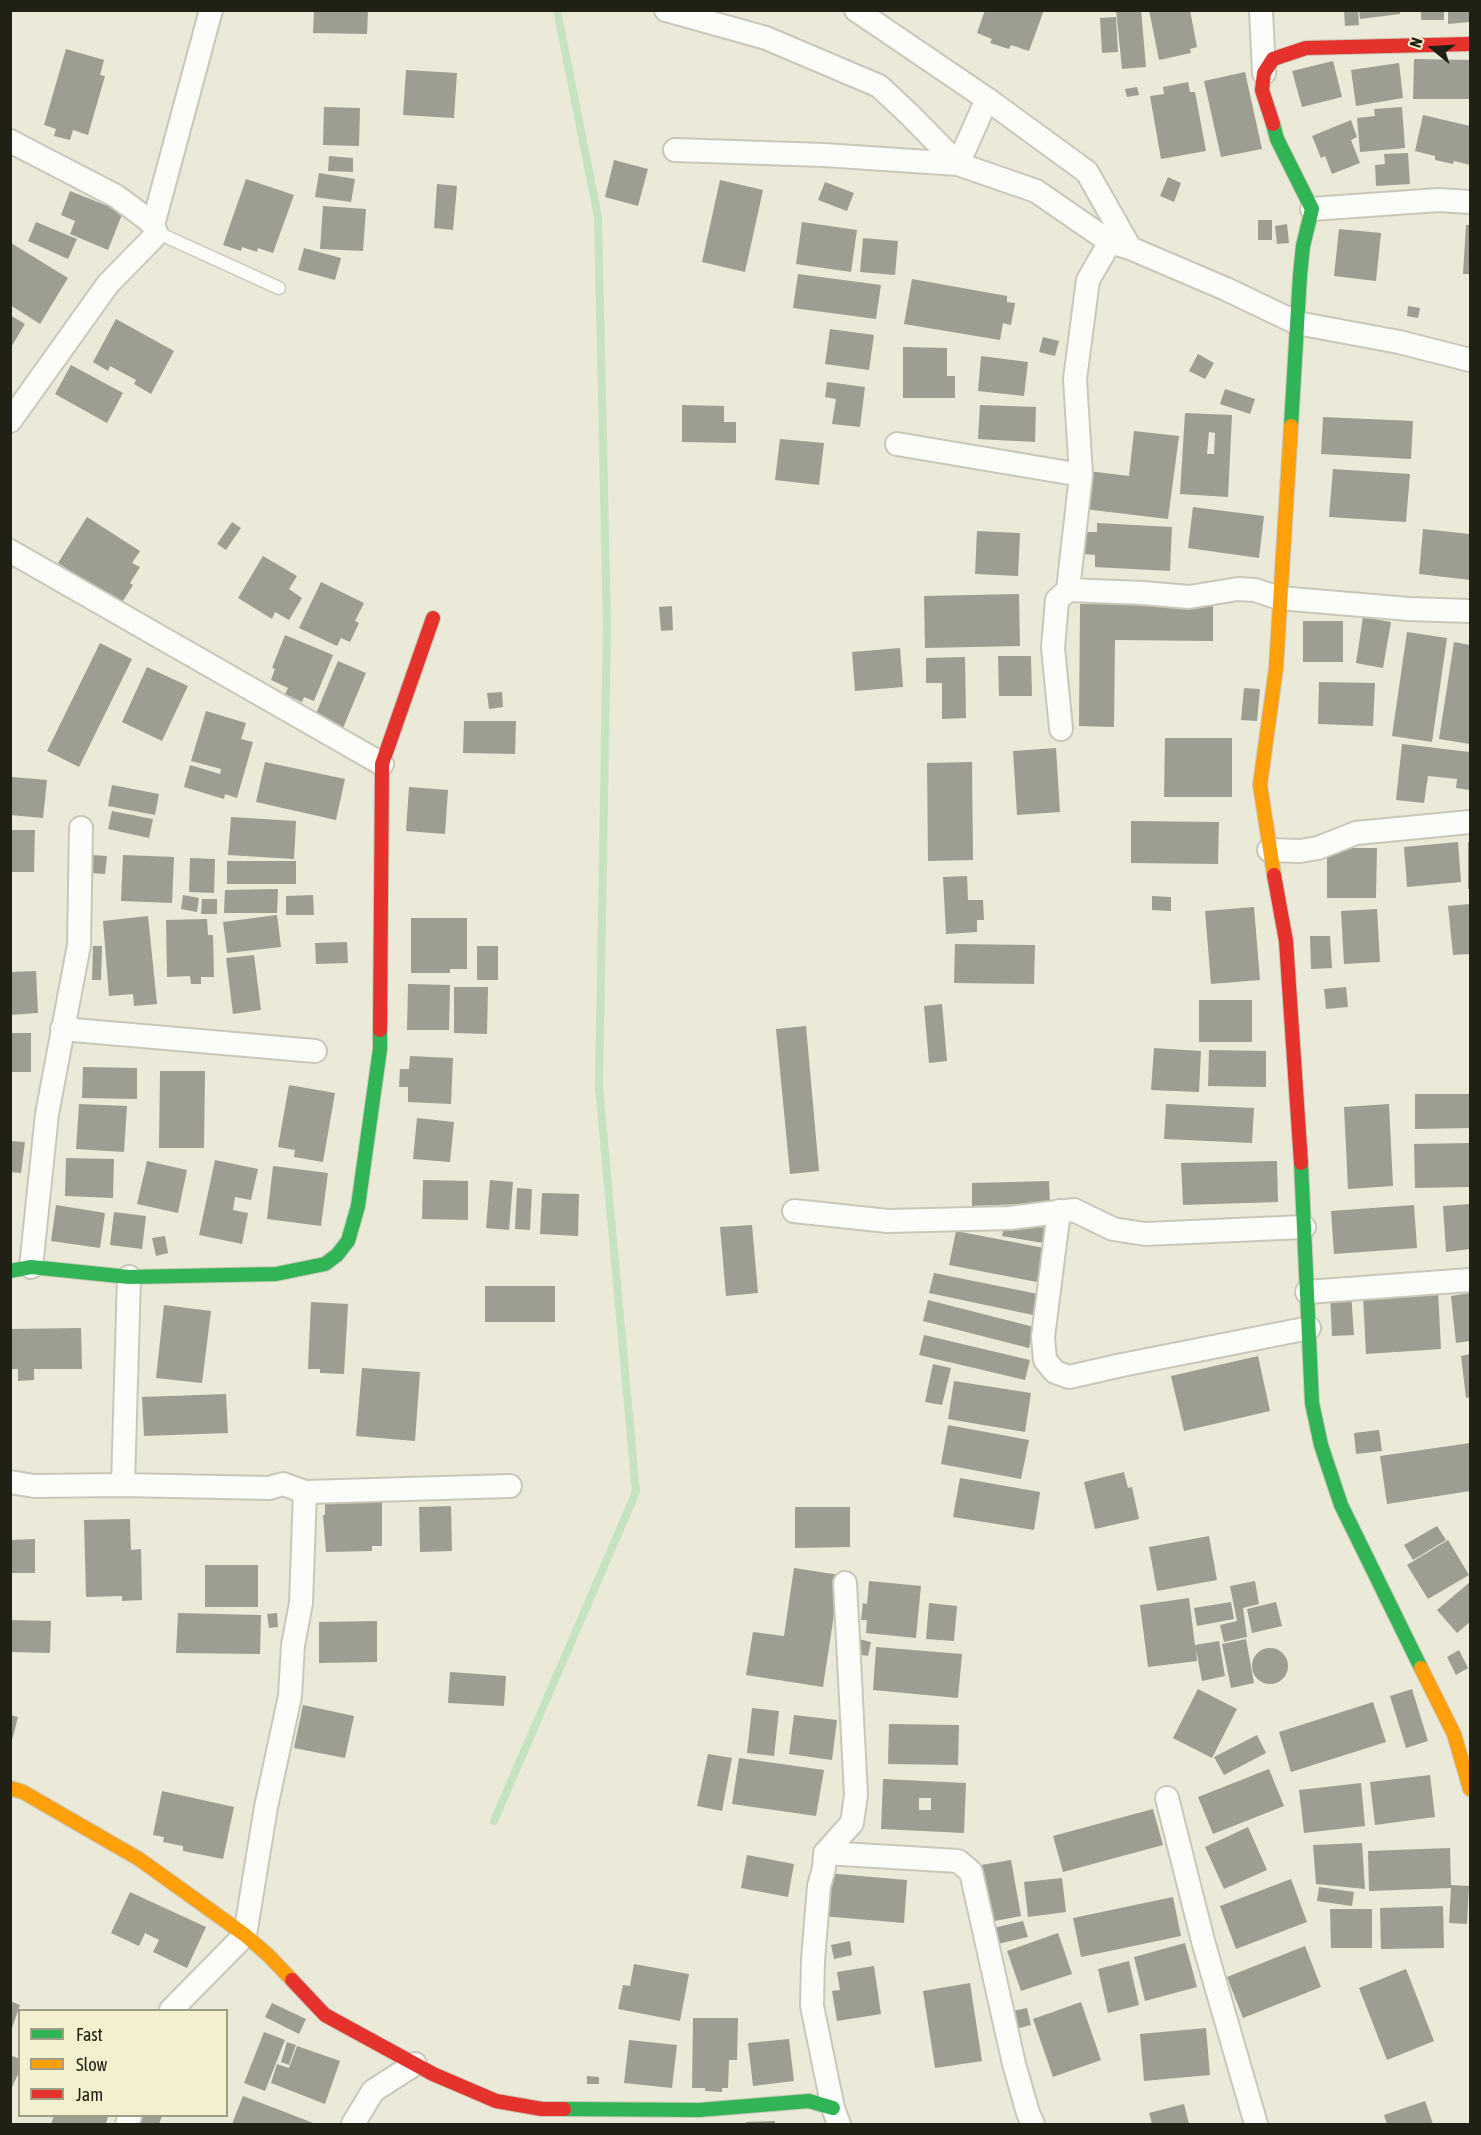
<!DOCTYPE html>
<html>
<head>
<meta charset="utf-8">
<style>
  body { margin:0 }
  #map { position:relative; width:1481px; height:2135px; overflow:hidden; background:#ebe9d7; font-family:"Asap Condensed",sans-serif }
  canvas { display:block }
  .frame { position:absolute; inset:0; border:12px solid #212014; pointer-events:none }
  .legend { position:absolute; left:18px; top:2009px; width:210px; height:108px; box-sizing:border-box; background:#f3f0cf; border:2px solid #9f9d84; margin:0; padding:8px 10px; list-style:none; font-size:18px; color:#212014 }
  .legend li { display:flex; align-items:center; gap:12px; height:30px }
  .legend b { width:30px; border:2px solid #9f9d84 }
  .north { position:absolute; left:1403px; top:18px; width:60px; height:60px; -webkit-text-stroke:4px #f3f0cf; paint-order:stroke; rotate:288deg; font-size:16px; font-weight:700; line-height:24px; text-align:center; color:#212014 }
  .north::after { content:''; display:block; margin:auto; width:21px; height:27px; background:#212014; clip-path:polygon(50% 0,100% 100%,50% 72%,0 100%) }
</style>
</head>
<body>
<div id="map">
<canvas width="1481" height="2135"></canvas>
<div class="frame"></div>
<ul class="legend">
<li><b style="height:8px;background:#30b455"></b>Fast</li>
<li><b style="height:8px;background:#ff9f0a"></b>Slow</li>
<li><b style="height:8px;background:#e5322d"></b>Jam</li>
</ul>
<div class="north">N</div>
</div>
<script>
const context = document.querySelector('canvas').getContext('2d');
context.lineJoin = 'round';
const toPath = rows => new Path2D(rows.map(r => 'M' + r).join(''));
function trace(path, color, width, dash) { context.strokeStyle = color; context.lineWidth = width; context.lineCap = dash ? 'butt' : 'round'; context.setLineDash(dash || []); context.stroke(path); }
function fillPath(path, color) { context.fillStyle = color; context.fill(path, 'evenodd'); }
const stream = toPath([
  [494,1821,636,1492,599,1087,607,626,598,217,557,10]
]);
const building = toPath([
  [314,10,368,10,367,34,313,33],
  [985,10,1044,10,1029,51,1011,45,1009,49,990,43,992,39,977,33],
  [1116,10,1141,10,1146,67,1122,69],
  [1149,10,1190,10,1197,47,1190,49,1191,53,1159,60],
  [1344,10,1358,10,1359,25,1345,26],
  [1359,10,1400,10,1400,14,1360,19],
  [1421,10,1444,10,1444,20,1421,20],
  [1448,10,1470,10,1470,22,1448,24],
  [1116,17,1118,52,1102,53,1100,18],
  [66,49,104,60,100,75,105,76,88,135,73,130,70,140,54,136,56,129,44,125],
  [1414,59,1470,60,1470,99,1413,99],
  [1333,61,1342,97,1302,107,1292,71],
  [1399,63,1403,98,1356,106,1351,70],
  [406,70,457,73,454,118,403,115],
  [1245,72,1262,149,1221,157,1204,81],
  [1188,82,1190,92,1195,92,1206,151,1161,159,1150,96,1164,94,1163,87],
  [1137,87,1139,95,1127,97,1125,89],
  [324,107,360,108,359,146,323,145],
  [1402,107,1405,148,1360,152,1357,118,1375,116,1374,109],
  [1423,115,1470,126,1470,165,1454,161,1453,164,1435,160,1435,156,1415,151],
  [1351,120,1357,137,1351,140,1360,163,1332,174,1325,156,1321,158,1312,136],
  [1408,153,1410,184,1376,186,1375,165,1385,164,1384,154],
  [329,156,353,158,353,172,328,171],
  [614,160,648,169,638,206,605,197],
  [319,173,355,179,351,202,315,197],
  [1168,177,1181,183,1174,202,1160,196],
  [246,179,294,195,273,253,258,248,257,252,242,247,241,251,223,245],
  [720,180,763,190,745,272,702,262],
  [825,182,854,193,847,211,818,200],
  [437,184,457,186,453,230,434,228],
  [70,191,123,212,108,250,70,234,75,221,61,215],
  [323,206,366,209,363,251,320,249],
  [1258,220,1272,220,1272,240,1258,240],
  [36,222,77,239,68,259,28,241],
  [802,222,857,230,851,272,796,264],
  [1287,224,1289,243,1277,244,1275,226],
  [1466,225,1470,225,1470,274,1463,274],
  [1339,229,1381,233,1376,281,1334,276],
  [863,238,898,241,895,275,860,272],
  [11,243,68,278,40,324,10,305],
  [304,248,341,258,335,280,298,270],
  [798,274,881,285,876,319,793,308],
  [912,279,1007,296,1007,302,1015,303,1011,325,1003,323,1000,340,904,324],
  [1408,306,1420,308,1418,318,1407,316],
  [10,315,25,324,10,349],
  [116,319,174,351,151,394,134,384,136,380,110,366,108,371,93,362],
  [830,329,874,335,869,370,825,364],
  [1043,337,1059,341,1055,356,1039,352],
  [903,347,947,348,947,376,955,376,955,398,903,398],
  [1198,354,1214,363,1205,379,1189,371],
  [981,356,1028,362,1024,396,978,391],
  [71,365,123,393,107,423,55,394],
  [827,382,865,387,860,427,832,424,836,399,825,397],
  [1225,389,1255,399,1250,414,1220,404],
  [682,405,724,406,724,422,736,422,736,443,682,442],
  [980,405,1036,407,1035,442,978,439],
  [1185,413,1232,415,1228,497,1180,494],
  [1209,432,1215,433,1214,454,1207,454],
  [1323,417,1413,421,1411,459,1321,454],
  [1134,431,1179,436,1168,519,1084,509,1088,471,1129,476],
  [780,439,824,443,819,485,775,480],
  [1333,469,1410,474,1406,522,1329,517],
  [1193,507,1264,516,1259,558,1188,548],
  [87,517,140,551,132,563,140,567,130,583,133,585,121,604,58,563],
  [232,522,241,528,226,550,217,544],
  [1097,523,1172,527,1170,571,1095,567,1095,555,1084,554,1085,532,1097,532],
  [1423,529,1470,534,1470,580,1419,574],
  [977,531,1020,533,1018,576,975,574],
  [263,556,297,576,289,589,302,598,289,620,275,612,272,619,238,598],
  [321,582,364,603,355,621,359,623,350,642,341,638,337,646,299,628],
  [1019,594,1020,646,925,648,924,596],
  [1080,604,1213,605,1213,641,1115,640,1114,727,1079,726],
  [672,606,673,630,661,631,659,607],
  [1363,617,1391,622,1383,668,1356,663],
  [1303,621,1343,621,1343,662,1303,662],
  [1407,632,1447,638,1432,742,1392,736],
  [285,635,333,655,314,701,304,697,302,702,285,694,288,688,271,680,275,669,272,668],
  [1454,642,1470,645,1470,744,1439,739],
  [100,643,132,659,79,767,47,751],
  [900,648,903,687,855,691,852,652],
  [998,656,1031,656,1032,696,999,696],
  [965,657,966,718,942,719,942,683,926,683,926,658],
  [338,661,366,673,343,728,315,716],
  [147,667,188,686,162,741,122,722],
  [1319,682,1375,683,1373,726,1318,724],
  [1244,688,1260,689,1257,721,1241,720],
  [502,692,503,707,489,709,487,693],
  [206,711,246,723,241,739,253,742,237,798,225,794,224,799,184,787,190,765,220,774,221,769,191,761],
  [464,721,516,721,515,754,463,753],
  [1165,738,1232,738,1232,797,1164,797],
  [1402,744,1470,752,1470,790,1456,788,1457,779,1428,776,1424,803,1396,800],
  [1056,748,1060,812,1017,815,1013,751],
  [265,762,345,779,336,820,256,802],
  [972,762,973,860,928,861,927,763],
  [12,777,47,780,43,818,10,815],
  [112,785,159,794,155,815,108,806],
  [409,787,448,790,445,834,406,831],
  [112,811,153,819,149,838,108,829],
  [231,817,296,821,294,859,228,855],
  [1131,821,1219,822,1218,864,1131,863],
  [10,830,35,830,34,872,10,872],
  [1458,842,1461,882,1407,887,1404,847],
  [1468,842,1470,842,1470,889,1468,889],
  [1327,848,1377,848,1376,898,1327,898],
  [92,855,107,856,105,874,91,873],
  [123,855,174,857,172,903,121,901],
  [190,858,215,859,214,893,189,892],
  [227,861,296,861,296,884,227,884],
  [967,876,968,900,983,900,984,920,977,920,977,932,946,934,943,877],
  [278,889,277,913,224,913,225,890],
  [183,895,199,898,197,912,181,909],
  [313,895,314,915,286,915,286,896],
  [1152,896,1171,897,1171,911,1152,910],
  [202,899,217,899,217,914,201,914],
  [1470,904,1470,954,1453,955,1448,906],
  [1254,907,1260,980,1211,984,1205,911],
  [1377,909,1380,962,1344,964,1341,911],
  [277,915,281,947,227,953,223,922],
  [148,916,157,1004,134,1006,133,994,109,996,103,921],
  [411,918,467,918,467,969,450,969,450,973,411,973],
  [207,919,208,935,213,935,214,977,201,977,201,984,191,984,190,976,167,977,166,920],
  [1310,936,1330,936,1332,968,1311,969],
  [347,942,348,963,316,964,315,943],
  [955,944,1035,945,1034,984,954,983],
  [93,946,102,946,101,980,92,980],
  [477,946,498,946,498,980,477,980],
  [254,955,261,1010,233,1014,226,958],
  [36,971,38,1013,10,1015,10,972],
  [408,984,450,985,449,1030,407,1030],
  [454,987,488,987,487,1034,454,1033],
  [1346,987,1348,1007,1326,1009,1324,989],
  [1199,1000,1252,1000,1252,1042,1199,1042],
  [942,1004,947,1061,929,1063,924,1006],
  [806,1026,819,1171,790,1174,776,1029],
  [10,1033,31,1033,31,1072,10,1072],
  [1154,1048,1201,1051,1199,1092,1151,1090],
  [1209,1050,1266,1051,1266,1087,1208,1086],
  [410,1056,453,1058,451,1104,408,1102,408,1087,399,1087,400,1069,409,1069],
  [83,1067,137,1068,137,1099,82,1098],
  [160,1071,205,1071,204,1148,159,1148],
  [289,1085,335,1093,323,1162,294,1157,295,1150,278,1147],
  [1415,1094,1470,1094,1470,1128,1415,1129],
  [79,1104,127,1106,124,1152,76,1149],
  [1166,1104,1254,1108,1252,1143,1164,1139],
  [1389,1104,1393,1186,1348,1189,1344,1107],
  [417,1118,454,1122,450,1162,413,1159],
  [10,1141,25,1142,21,1173,10,1172],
  [1470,1143,1470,1187,1415,1188,1414,1144],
  [66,1158,114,1159,113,1198,65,1196],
  [215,1160,258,1169,251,1200,235,1197,233,1210,248,1213,242,1244,199,1235],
  [147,1161,187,1170,178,1213,137,1204],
  [1277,1161,1278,1202,1183,1205,1181,1163],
  [273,1166,328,1173,321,1226,267,1219],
  [423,1180,468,1181,468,1220,422,1219],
  [490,1180,513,1182,509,1230,486,1228],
  [1049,1181,1050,1203,972,1206,972,1183],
  [517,1188,532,1189,530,1230,515,1229],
  [542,1193,579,1194,578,1236,540,1234],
  [1470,1204,1470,1249,1446,1252,1443,1206],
  [56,1205,105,1213,100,1248,51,1241],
  [1414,1205,1417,1248,1334,1254,1331,1211],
  [114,1212,146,1216,142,1249,110,1245],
  [1005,1221,1046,1228,1043,1243,1002,1236],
  [752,1225,758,1293,726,1296,720,1227],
  [956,1231,1044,1248,1037,1282,949,1265],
  [165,1236,168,1253,156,1256,152,1238],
  [934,1273,1038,1294,1033,1315,929,1293],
  [485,1286,555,1286,555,1322,485,1322],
  [1438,1290,1441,1349,1366,1354,1363,1295],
  [1351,1292,1354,1335,1332,1336,1330,1293],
  [1470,1293,1470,1341,1456,1343,1451,1296],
  [928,1300,1034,1327,1029,1348,923,1321],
  [311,1302,348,1304,344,1374,320,1373,320,1369,308,1369],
  [164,1305,211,1311,202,1383,156,1378],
  [81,1328,82,1369,34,1369,34,1380,18,1381,18,1369,10,1369,10,1329],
  [924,1335,1030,1360,1025,1380,919,1355],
  [1470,1354,1470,1397,1466,1398,1461,1356],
  [1258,1356,1270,1411,1184,1431,1171,1376],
  [933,1364,951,1368,942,1405,925,1402],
  [362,1368,420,1372,415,1441,356,1436],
  [954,1381,1031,1393,1025,1432,948,1419],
  [226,1394,228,1433,144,1436,142,1397],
  [948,1425,1029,1440,1021,1479,941,1464],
  [1379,1430,1382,1451,1356,1454,1354,1433],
  [1470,1443,1470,1491,1387,1504,1380,1456],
  [1124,1472,1128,1488,1132,1487,1139,1519,1095,1529,1084,1482],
  [960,1478,1040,1492,1034,1530,953,1517],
  [382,1502,382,1546,372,1546,372,1551,326,1552,323,1515,325,1515,325,1503],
  [451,1506,452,1551,420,1552,419,1507],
  [795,1507,850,1507,850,1547,795,1548],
  [130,1519,131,1550,141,1549,142,1600,122,1601,122,1596,86,1597,84,1520],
  [1437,1526,1446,1540,1413,1560,1404,1545],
  [1209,1536,1217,1580,1157,1591,1149,1547],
  [35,1539,35,1573,10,1573,10,1540],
  [1448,1540,1469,1575,1428,1599,1407,1565],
  [205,1565,258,1565,258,1607,205,1607],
  [794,1568,840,1575,823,1687,746,1675,753,1632,784,1636],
  [869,1581,921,1586,916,1638,866,1633,867,1620,861,1620,863,1603,867,1604],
  [1255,1581,1259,1604,1243,1608,1247,1637,1224,1642,1220,1625,1237,1621,1230,1586],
  [1470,1582,1470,1622,1457,1633,1437,1610],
  [1189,1598,1195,1645,1219,1641,1225,1676,1202,1681,1196,1649,1197,1661,1148,1667,1140,1605],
  [1231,1602,1234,1619,1197,1626,1194,1608],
  [1276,1602,1282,1626,1252,1633,1247,1609],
  [929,1603,957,1606,954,1641,926,1639],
  [178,1613,261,1615,260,1654,176,1653],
  [277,1613,278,1627,269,1628,267,1614],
  [10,1620,51,1621,50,1653,10,1652],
  [377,1621,377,1662,319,1663,319,1622],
  [859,1639,871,1642,868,1656,856,1654],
  [1246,1639,1254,1683,1231,1688,1222,1644],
  [876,1647,962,1654,958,1698,873,1690],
  '1252 1666a18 18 0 1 1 36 0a18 18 0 1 1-36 0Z',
  [1459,1650,1468,1668,1456,1675,1447,1657],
  [450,1672,506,1676,504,1706,448,1703],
  [1198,1689,1237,1709,1212,1758,1173,1738],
  [1412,1689,1428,1741,1406,1748,1390,1696],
  [1373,1702,1386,1742,1291,1772,1279,1732],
  [303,1705,354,1716,345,1758,294,1748],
  [752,1708,779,1711,774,1756,747,1753],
  [10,1715,18,1717,11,1744,10,1744],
  [794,1715,837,1720,832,1760,789,1754],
  [889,1724,959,1725,958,1765,888,1764],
  [1257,1735,1266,1753,1224,1775,1214,1757],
  [708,1754,732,1758,722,1811,697,1806],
  [739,1758,824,1770,816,1816,732,1804],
  [1269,1769,1284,1806,1213,1834,1198,1797],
  [1430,1775,1435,1817,1375,1825,1370,1782],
  [883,1779,966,1783,964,1833,881,1829],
  [919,1798,931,1798,931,1810,919,1810],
  [1361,1783,1365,1826,1304,1833,1299,1790],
  [162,1791,234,1807,223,1859,183,1851,183,1846,163,1842,164,1837,153,1835],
  [1153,1809,1163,1845,1063,1872,1053,1836],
  [1248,1827,1267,1870,1224,1889,1205,1847],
  [1362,1843,1365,1889,1316,1884,1313,1845],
  [1450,1848,1451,1885,1469,1886,1467,1924,1449,1923,1451,1888,1369,1891,1368,1851],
  [747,1855,794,1864,788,1897,741,1888],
  [1011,1860,1021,1916,984,1923,975,1866],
  [826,1873,907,1880,904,1923,822,1916],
  [1062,1878,1066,1912,1028,1917,1024,1882],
  [1291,1879,1307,1922,1236,1949,1220,1906],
  [1319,1887,1354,1892,1352,1906,1317,1901],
  [130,1892,206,1927,187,1968,153,1952,159,1940,145,1933,139,1946,111,1933],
  [1173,1897,1181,1936,1081,1957,1073,1918],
  [1443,1906,1444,1948,1381,1949,1380,1908],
  [1330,1909,1372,1909,1372,1948,1331,1948],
  [1023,1921,1028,1937,993,1945,989,1929],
  [1058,1933,1072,1974,1021,1991,1007,1951],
  [850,1941,852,1955,834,1959,831,1945],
  [1185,1943,1197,1987,1145,2001,1134,1957],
  [1305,1946,1321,1987,1243,2018,1227,1977],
  [1129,1961,1139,2005,1108,2013,1098,1969],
  [634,1964,689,1974,680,2021,618,2009,623,1985,630,1986],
  [874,1966,881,2014,837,2021,832,1991,840,1990,837,1972],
  [1406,1969,1434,2041,1387,2060,1359,1988],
  [970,1983,982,2061,935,2068,923,1991],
  [10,2001,20,2005,11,2031,10,2031],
  [1081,2002,1101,2060,1053,2077,1033,2019],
  [272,2003,306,2019,299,2034,265,2017],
  [1027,2008,1031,2025,1012,2030,1008,2012],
  [693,2018,738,2018,737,2060,729,2060,728,2088,722,2088,722,2092,705,2091,705,2088,692,2088],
  [1206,2028,1210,2075,1144,2081,1140,2034],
  [264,2032,285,2040,265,2091,244,2083],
  [789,2039,794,2081,753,2086,748,2043],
  [629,2040,677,2045,672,2088,624,2083],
  [287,2042,296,2045,289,2065,281,2062],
  [297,2046,340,2061,325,2104,271,2083,277,2064,289,2068],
  [10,2055,20,2059,20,2070,12,2087,10,2086],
  [587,2076,599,2077,599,2084,587,2084],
  [243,2096,316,2124,232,2124],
  [1425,2101,1433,2124,1387,2124,1384,2115],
  [1184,2104,1189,2124,1152,2124,1149,2113],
  [54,2116,108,2116,106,2124,51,2124],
  [143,2116,162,2116,159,2124,140,2124],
  [775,2121,775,2124,746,2124,746,2122]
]);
const lane = toPath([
  [156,232,279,288]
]);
const street = toPath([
  [666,10,766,38,879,86,909,114,958,164,987,99],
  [856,10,987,99,1087,172,1130,248],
  [1261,10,1264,73],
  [10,141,116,196,147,219,153,225,156,232,154,237,108,284,10,421],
  [675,150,824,155,958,164,1036,191,1110,242,1130,248,1226,289,1297,323,1399,342,1470,360],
  [1312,209,1439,200,1470,202],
  [153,225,211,10],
  [897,444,1081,475],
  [10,551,382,764],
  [1068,590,1081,475,1075,379,1088,280,1110,242],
  [1061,729,1053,648,1057,600,1068,590,1143,593,1189,597,1238,589,1255,590,1279,598,1409,609,1470,611],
  [1269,850,1300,851,1318,848,1356,833,1470,822],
  [62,1029,315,1051],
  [794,1211,888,1221,1010,1218,1074,1210,1113,1229,1145,1234,1304,1227],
  [1059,1211,1043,1337,1045,1360,1055,1372,1069,1377,1122,1365,1309,1328],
  [31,1267,47,1114,79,945,81,828],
  [1307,1292,1470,1280],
  [10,1482,34,1486,123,1485,269,1488,283,1484,305,1492,510,1486],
  [123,1485,129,1277],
  [1167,1798,1203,1941,1256,2124],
  [825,1853,958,1861,971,1872,1014,2064,1028,2113,1033,2124],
  [171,2010,245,1935,266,1807,290,1696,293,1645,301,1603,305,1492],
  [127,2124,130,2116],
  [353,2124,373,2091,415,2064],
  [839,2124,833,2108,812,2006,813,1960,819,1886,824,1868,825,1853,852,1823,856,1795,845,1583]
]);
const fast = toPath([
  [1273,124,1277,139,1312,209,1303,246,1300,275,1291,426],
  [1301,1163,1312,1403,1321,1445,1341,1505,1421,1668],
  [10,1271,31,1267,129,1277,276,1274,325,1264,337,1255,348,1241,358,1206,380,1049,380,1030],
  [564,2109,699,2110,809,2101,833,2108]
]);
const slow = toPath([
  [1274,875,1260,785,1276,668,1291,426],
  [1421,1668,1454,1734,1470,1789],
  [10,1788,23,1792,139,1859,245,1935,268,1955,292,1980]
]);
const jam = toPath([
  [1273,124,1262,90,1264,73,1273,59,1306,48,1470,44],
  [1274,875,1286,941,1301,1163],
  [380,1030,382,764,433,618],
  [292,1980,325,2015,433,2074,496,2101,542,2109,564,2109]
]);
trace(stream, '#c5e2c1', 8);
fillPath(building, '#9d9e91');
trace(lane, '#c9c7b9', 15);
trace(street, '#c9c7b9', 26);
trace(fast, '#c9c7b9', 16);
trace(slow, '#c9c7b9', 16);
trace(jam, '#c9c7b9', 16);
trace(lane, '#fcfcf9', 12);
trace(street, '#fcfcf9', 22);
trace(fast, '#30b455', 14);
trace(slow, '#ff9f0a', 14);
trace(jam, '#e5322d', 14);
</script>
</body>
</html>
